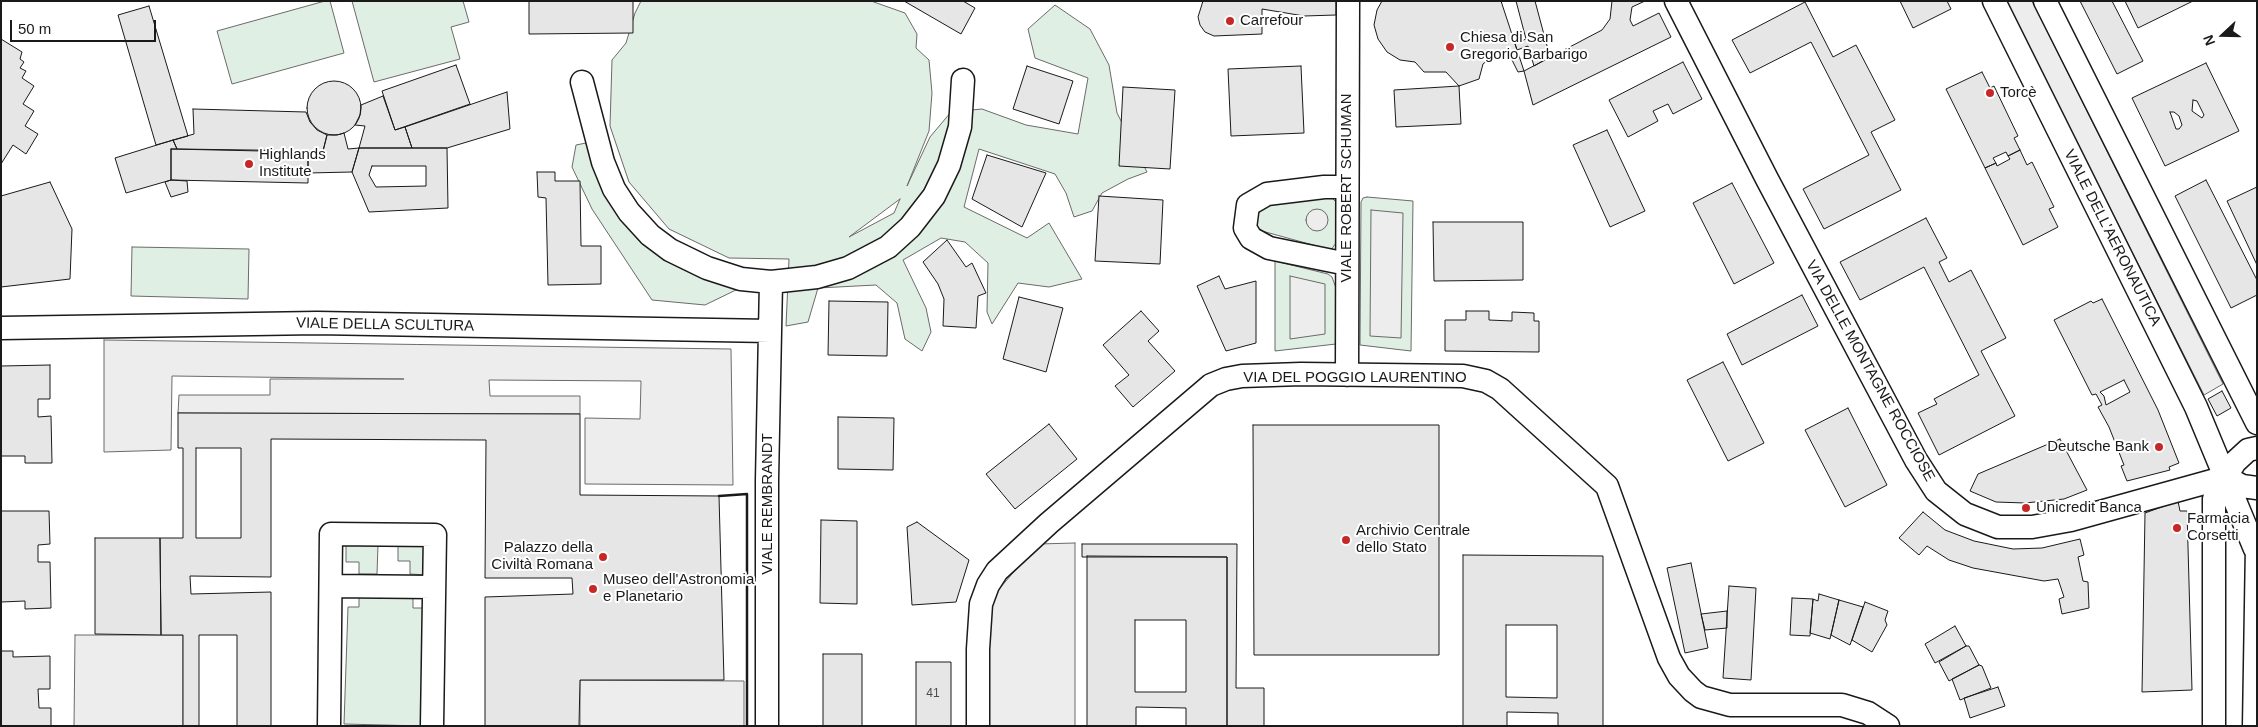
<!DOCTYPE html>
<html>
<head>
<meta charset="utf-8">
<style>
  body { margin:0 }
  #map { position:relative; width:2258px; height:727px; overflow:hidden; background:#fff; font-family:Helvetica,sans-serif }
  canvas { display:block }
  .frame { position:absolute; inset:0; border:2px solid #1a1a1a; pointer-events:none }
  .north { position:absolute; left:2198px; top:10px; width:50px; height:50px; -webkit-text-stroke:4px #fff; paint-order:stroke; rotate:249deg; font-size:14px; font-weight:700; line-height:20px; text-align:center; color:#1a1a1a }
  .north::after { content:''; display:block; margin:auto; width:18px; height:22px; background:#1a1a1a; clip-path:polygon(50% 0,100% 100%,50% 72%,0 100%) }
  .scale { position:absolute; left:10px; top:20px; width:146px; height:22px; box-sizing:border-box; border:2px solid #1a1a1a; border-top:0; padding-left:6px; font-size:15px; line-height:18px; white-space:nowrap; color:#1a1a1a; -webkit-text-stroke:4px #fff; paint-order:stroke }
</style>
</head>
<body>
<div id="map">
<canvas width="2258" height="727"></canvas>
<div class="frame"></div>
<div class="north">N</div>
<div class="scale">50 m</div>
</div>
<script>
const context = document.querySelector('canvas').getContext('2d');
context.lineJoin = 'round';
function fillPath(path, color) { context.fillStyle = color; context.fill(path, 'evenodd'); }
const toPath = rows => new Path2D(rows.map(r => 'M' + r).join(''));
function trace(path, color, width, dash) { context.strokeStyle = color; context.lineWidth = width; context.lineCap = dash ? 'butt' : 'round'; context.setLineDash(dash || []); context.stroke(path); }
function write(font, color, halo, rows, align = 'center') {
  context.font = font + ' Helvetica,sans-serif'; context.lineWidth = 4; context.setLineDash([]); context.textBaseline = 'middle'; context.strokeStyle = halo; context.fillStyle = color; for (const [text, x, y, turn = 0] of rows) {
    context.save(); context.translate(x, y); context.rotate((+turn || 0) * Math.PI / 180); context.textAlign = isNaN(turn) ? turn : align; if (halo) context.strokeText(text, 0, 0); context.fillText(text, 0, 0); context.restore();
  }
}
const green = toPath([
  [325,1,330,1,344,53,232,84,217,31,325,1],
  [352,1,463,1,469,22,451,27,460,59,374,82,352,1],
  [641,1,871,1,905,13,917,34,916,48,929,60,932,93,929,131,907,186,930,137,951,112,982,109,1026,125,1078,134,1088,78,1035,58,1028,29,1055,5,1090,29,1109,65,1117,113,1147,172,1128,179,1102,193,1092,211,1074,217,1066,193,1055,174,979,149,964,207,1027,238,1049,223,1082,279,1049,287,1018,283,992,324,987,312,988,263,965,242,941,238,903,260,926,308,931,332,922,351,905,339,897,303,876,285,818,288,808,322,786,326,789,259,729,258,669,229,629,182,610,126,612,60,626,43,635,13,641,1],
  [900,199,894,213,849,237,900,199],
  [601,140,618,193,693,259,740,288,705,305,652,300,592,209,572,167,576,145,601,140],
  [1331,197,1336,202,1336,243,1331,250,1262,231,1258,229,1253,218,1260,205,1331,197],
  [1367,197,1413,201,1411,351,1360,345,1361,202,1363,198,1367,197],
  [132,247,249,249,248,299,131,296,132,247],
  [1275,261,1328,274,1332,277,1336,288,1336,344,1275,351,1275,261],
  [346,545,378,545,377,574,359,574,359,562,346,562,346,545],
  [398,545,426,545,426,575,410,574,410,561,398,561,398,545],
  [359,594,413,596,413,608,426,608,423,726,344,724,348,607,359,607,359,594]
]);
const parking = toPath([
  [2006,1,2032,1,2223,384,2204,395,2006,1],
  '1306 220a11 11 0 1 1 22 0a11 11 0 1 1-22 0Z',
  [1371,210,1403,213,1401,338,1370,336,1371,210],
  [1290,276,1325,284,1325,334,1290,339,1290,276],
  [104,340,731,349,733,485,585,484,585,418,640,419,641,381,489,380,490,396,580,396,580,414,178,413,179,395,270,395,270,379,404,379,172,376,171,450,104,452,104,340],
  [1075,543,1075,726,987,726,986,604,1038,544,1075,543],
  [75,635,183,635,183,726,74,726,75,635],
  [580,680,744,681,744,726,580,726,580,680]
]);
const building = toPath([
  [529,1,633,1,633,33,529,34,529,1],
  [904,1,963,1,975,8,961,34,904,1],
  [1203,1,1336,1,1336,15,1304,16,1262,9,1262,34,1214,36,1205,32,1200,25,1198,17,1203,1],
  [1382,1,1501,1,1524,71,1518,72,1512,60,1508,56,1502,55,1488,60,1483,64,1479,79,1459,86,1446,72,1424,72,1415,62,1400,60,1387,52,1378,39,1374,25,1377,10,1382,1],
  [1516,1,1535,1,1550,57,1534,66,1528,46,1517,50,1515,44,1526,39,1516,1],
  [1612,1,1645,1,1632,7,1630,20,1633,26,1659,13,1671,37,1533,105,1524,71,1602,30,1610,19,1612,1],
  [1900,1,1947,1,1951,9,1913,28,1900,1],
  [2080,1,2112,1,2143,61,2117,74,2080,1],
  [2125,1,2193,1,2138,28,2125,1],
  [1805,2,1833,57,1856,45,1895,120,1871,132,1901,190,1824,229,1803,189,1869,155,1811,42,1750,73,1732,40,1805,2],
  [149,6,188,136,156,145,118,15,149,6],
  [1,39,22,52,20,59,24,62,20,68,26,71,22,78,34,86,23,104,34,111,25,126,38,134,26,154,13,145,1,164,1,39],
  [1683,62,1702,99,1673,114,1668,104,1653,111,1658,121,1628,137,1609,100,1683,62],
  [2206,63,2239,131,2165,166,2132,98,2206,63],
  [2193,100,2197,101,2204,115,2202,118,2192,111,2193,100],
  [2170,112,2174,112,2179,116,2182,125,2179,129,2176,129,2170,112],
  [456,65,470,104,395,130,382,91,456,65],
  [1027,66,1073,81,1059,124,1013,109,1027,66],
  [1301,66,1304,133,1231,136,1228,69,1301,66],
  [1982,72,1990,88,1994,86,2018,136,2014,138,2020,150,2008,156,2006,152,1993,158,1996,163,1985,168,1946,89,1982,72],
  '307 108a27 27 0 1 1 54 0a27 27 0 1 1-54 0Z',
  [1459,86,1461,124,1396,127,1394,90,1459,86],
  [1123,87,1175,90,1170,169,1119,166,1123,87],
  [507,92,510,129,447,148,412,148,405,127,507,92],
  [383,96,395,130,405,127,412,148,359,148,365,126,355,125,360,115,361,105,383,96],
  [193,109,306,112,310,122,317,130,327,135,323,151,177,149,173,140,194,134,193,109],
  [1607,130,1645,211,1610,227,1573,145,1607,130],
  [344,133,348,149,359,148,352,172,308,173,308,152,323,151,327,135,337,135,344,133],
  [173,140,177,149,171,149,171,180,126,193,115,158,173,140],
  [359,148,447,148,448,208,369,212,352,172,359,148],
  [372,166,426,166,426,186,376,187,369,175,372,166],
  [171,149,308,152,308,183,171,180,171,149],
  [2020,150,2027,165,2032,162,2054,207,2049,209,2058,227,2023,245,1985,168,1996,163,1997,166,2010,159,2008,156,2020,150],
  [987,155,1046,173,1022,227,972,199,987,155],
  [537,172,555,172,555,181,580,181,581,246,601,246,601,284,548,285,546,198,538,197,537,172],
  [171,180,187,181,188,192,171,197,165,182,171,180],
  [2206,180,2257,280,2257,295,2231,308,2175,196,2206,180],
  [50,182,72,229,70,279,1,287,1,196,50,182],
  [1732,183,1774,263,1734,284,1693,203,1732,183],
  [2257,187,2257,265,2227,201,2257,187],
  [1099,196,1163,200,1160,264,1095,261,1099,196],
  [1926,218,1947,258,1939,262,1949,282,1971,270,2006,338,1981,351,2015,416,1939,455,1918,413,1937,404,1934,399,1979,375,1924,267,1860,300,1840,262,1926,218],
  [1433,222,1523,222,1523,280,1434,281,1433,222],
  [947,240,966,267,972,263,986,293,978,296,976,328,943,326,944,299,938,284,923,262,947,240],
  [1219,276,1225,289,1256,281,1256,343,1226,351,1197,286,1219,276],
  [1802,295,1818,326,1742,365,1727,334,1802,295],
  [1019,297,1063,308,1046,372,1003,359,1019,297],
  [2102,299,2158,410,2179,463,2169,467,2170,470,2127,481,2121,466,2124,465,2109,427,2098,407,2102,405,2096,394,2092,395,2054,320,2091,301,2093,303,2102,299],
  [2124,380,2130,392,2106,405,2104,396,2100,392,2124,380],
  [829,301,888,302,887,356,828,355,829,301],
  [1141,311,1159,331,1148,341,1175,371,1133,407,1115,386,1129,375,1103,345,1141,311],
  [1466,311,1489,311,1489,320,1512,321,1512,312,1534,313,1534,321,1539,321,1539,352,1445,351,1445,320,1466,320,1466,311],
  [1723,362,1764,443,1728,461,1687,380,1723,362],
  [50,365,50,399,38,399,38,417,51,416,52,463,25,463,25,456,1,456,1,366,50,365],
  [2222,391,2231,408,2217,416,2208,399,2222,391],
  [1848,408,1887,485,1845,507,1805,430,1848,408],
  [178,413,580,414,580,495,719,496,724,680,580,680,579,726,485,726,485,597,573,594,572,578,485,578,486,440,271,439,271,577,190,576,191,594,271,592,271,726,237,726,237,635,199,635,199,726,183,726,183,635,161,635,160,538,183,538,183,448,178,448,178,413],
  [196,448,241,448,241,538,196,538,196,448],
  [838,417,894,418,893,470,838,469,838,417],
  [1049,424,1077,459,1015,509,986,474,1049,424],
  [1253,425,1439,425,1439,655,1254,655,1253,425],
  [2060,439,2087,490,2064,499,2025,503,1996,502,1970,491,1978,474,2060,439],
  [2178,501,2180,511,2187,511,2192,690,2142,692,2145,513,2178,501],
  [1,511,49,511,50,544,38,545,38,562,50,562,51,608,25,609,25,601,1,602,1,511],
  [1923,512,1945,530,1974,541,2013,549,2042,548,2080,539,2084,555,2078,557,2083,581,2088,582,2089,608,2062,614,2059,599,2064,597,2058,579,2044,581,1973,568,1949,560,1927,546,1919,555,1899,538,1923,512],
  [821,520,857,521,857,604,820,603,821,520],
  [917,522,969,560,956,602,912,605,907,527,917,522],
  [95,538,160,538,161,635,95,634,95,538],
  [1082,544,1237,544,1236,688,1264,688,1264,726,1227,726,1227,557,1082,557,1082,544],
  [1463,555,1603,556,1603,726,1558,726,1558,713,1507,712,1507,726,1463,726,1463,555],
  [1506,625,1557,625,1557,698,1506,697,1506,625],
  [1087,556,1227,557,1227,726,1186,726,1186,708,1136,707,1136,726,1087,726,1087,556],
  [1135,620,1186,620,1186,692,1135,692,1135,620],
  [1691,563,1708,648,1685,653,1667,568,1691,563],
  [1729,586,1756,588,1751,680,1723,678,1729,586],
  [1819,594,1839,600,1830,639,1810,633,1813,599,1818,601,1819,594],
  [1792,598,1813,599,1810,636,1790,635,1792,598],
  [1839,600,1863,607,1850,645,1831,635,1839,600],
  [1865,602,1888,611,1885,620,1887,625,1872,652,1852,640,1865,602],
  [1727,611,1727,628,1705,630,1701,614,1727,611],
  [1955,626,1966,646,1935,663,1925,644,1955,626],
  [1966,646,1969,646,1979,665,1949,681,1939,662,1966,646],
  [1,651,13,651,13,657,50,656,50,689,38,689,39,708,51,708,51,726,1,726,1,651],
  [823,654,862,654,862,726,823,726,823,654],
  [916,662,951,662,951,726,916,726,916,662],
  [1979,665,1982,666,1991,688,1960,700,1952,679,1979,665],
  [1998,687,2005,706,1970,718,1964,698,1998,687]
]);
const minor = toPath([
  [1676,1,1767,179,1916,460,1936,491,1965,514,1998,527,2032,527,2071,520,2226,477,2242,486,2257,488],
  [1994,1,2196,407,2255,549],
  [2045,1,2257,423],
  [582,82,603,162,614,189,629,212,650,235,670,250,707,268,741,279,771,282,817,277,848,268,888,247,910,227,934,196,949,165,960,127,963,80],
  [1347,264,1269,248,1251,238,1245,228,1248,205,1267,194,1324,187,1347,187],
  [1,328,317,323,770,331],
  [1347,375,1348,1],
  [331,586,433,587],
  [329,726,331,534,435,535,432,726],
  [767,726,767,480,771,282],
  [978,726,978,649,981,604,988,585,997,571,1049,523,1211,385,1226,379,1242,376,1301,374,1463,376,1486,381,1500,389,1607,486,1669,658,1679,676,1693,691,1701,697,1730,705,1842,705,1868,713,1888,726],
  [2214,726,2214,499,2217,491,2235,462,2248,450,2257,448],
  [2254,726,2257,545]
]);
const wall = toPath([
  [719,496,747,494,747,726]
]);
const markers = [
  [1230,21,5,"#c62828"],
  [1450,47,5,"#c62828"],
  [1990,93,5,"#c62828"],
  [249,164,5,"#c62828"],
  [2159,447,5,"#c62828"],
  [2026,508,5,"#c62828"],
  [2177,528,5,"#c62828"],
  [1346,540,5,"#c62828"],
  [603,557,5,"#c62828"],
  [593,589,5,"#c62828"]
];
const numberNames = [
  ["41",933,694]
];
const poiNames = [
  ["Carrefour",1240,21],
  ["Chiesa di San",1460,38],
  ["Gregorio Barbarigo",1460,55],
  ["Torcè",2000,93],
  ["Highlands",259,155],
  ["Institute",259,172],
  ["Deutsche Bank",2149,447,"right"],
  ["Unicredit Banca",2036,508],
  ["Farmacia",2187,519],
  ["Corsetti",2187,536],
  ["Archivio Centrale",1356,531],
  ["dello Stato",1356,548],
  ["Palazzo della",593,548,"right"],
  ["Civiltà Romana",593,565,"right"],
  ["Museo dell'Astronomia",603,580],
  ["e Planetario",603,597]
];
const streetNames = [
  ["VIALE ROBERT SCHUMAN",1347,188,-90],
  ["VIALE DELL'AERONAUTICA",2112,238,63],
  ["VIALE DELLA SCULTURA",385,325,1],
  ["VIA DELLE MONTAGNE ROCCIOSE",1870,371,61],
  ["VIA DEL POGGIO LAURENTINO",1355,378],
  ["VIALE REMBRANDT",768,504,-90]
];
fillPath(green, '#e0efe3');
trace(green, '#6a6a6a', 1);
fillPath(parking, '#ededed');
trace(parking, '#6a6a6a', 1);
fillPath(building, '#e6e6e6');
trace(building, '#1a1a1a', 1);
trace(minor, '#1a1a1a', 25);
trace(minor, '#fff', 22);
trace(wall, '#1a1a1a', 2.5);
for (const [x, y, r, color] of markers) { const dot = new Path2D(); dot.arc(x, y, r, 0, 2 * Math.PI); context.fillStyle = color; context.fill(dot); trace(dot, '#fff', 2); }
write('12px', '#4d4d4d', null, numberNames);
write('15px', '#1a1a1a', '#fff', poiNames, 'left');
write('15px', '#1a1a1a', '#fff', streetNames);
</script>
</body>
</html>
